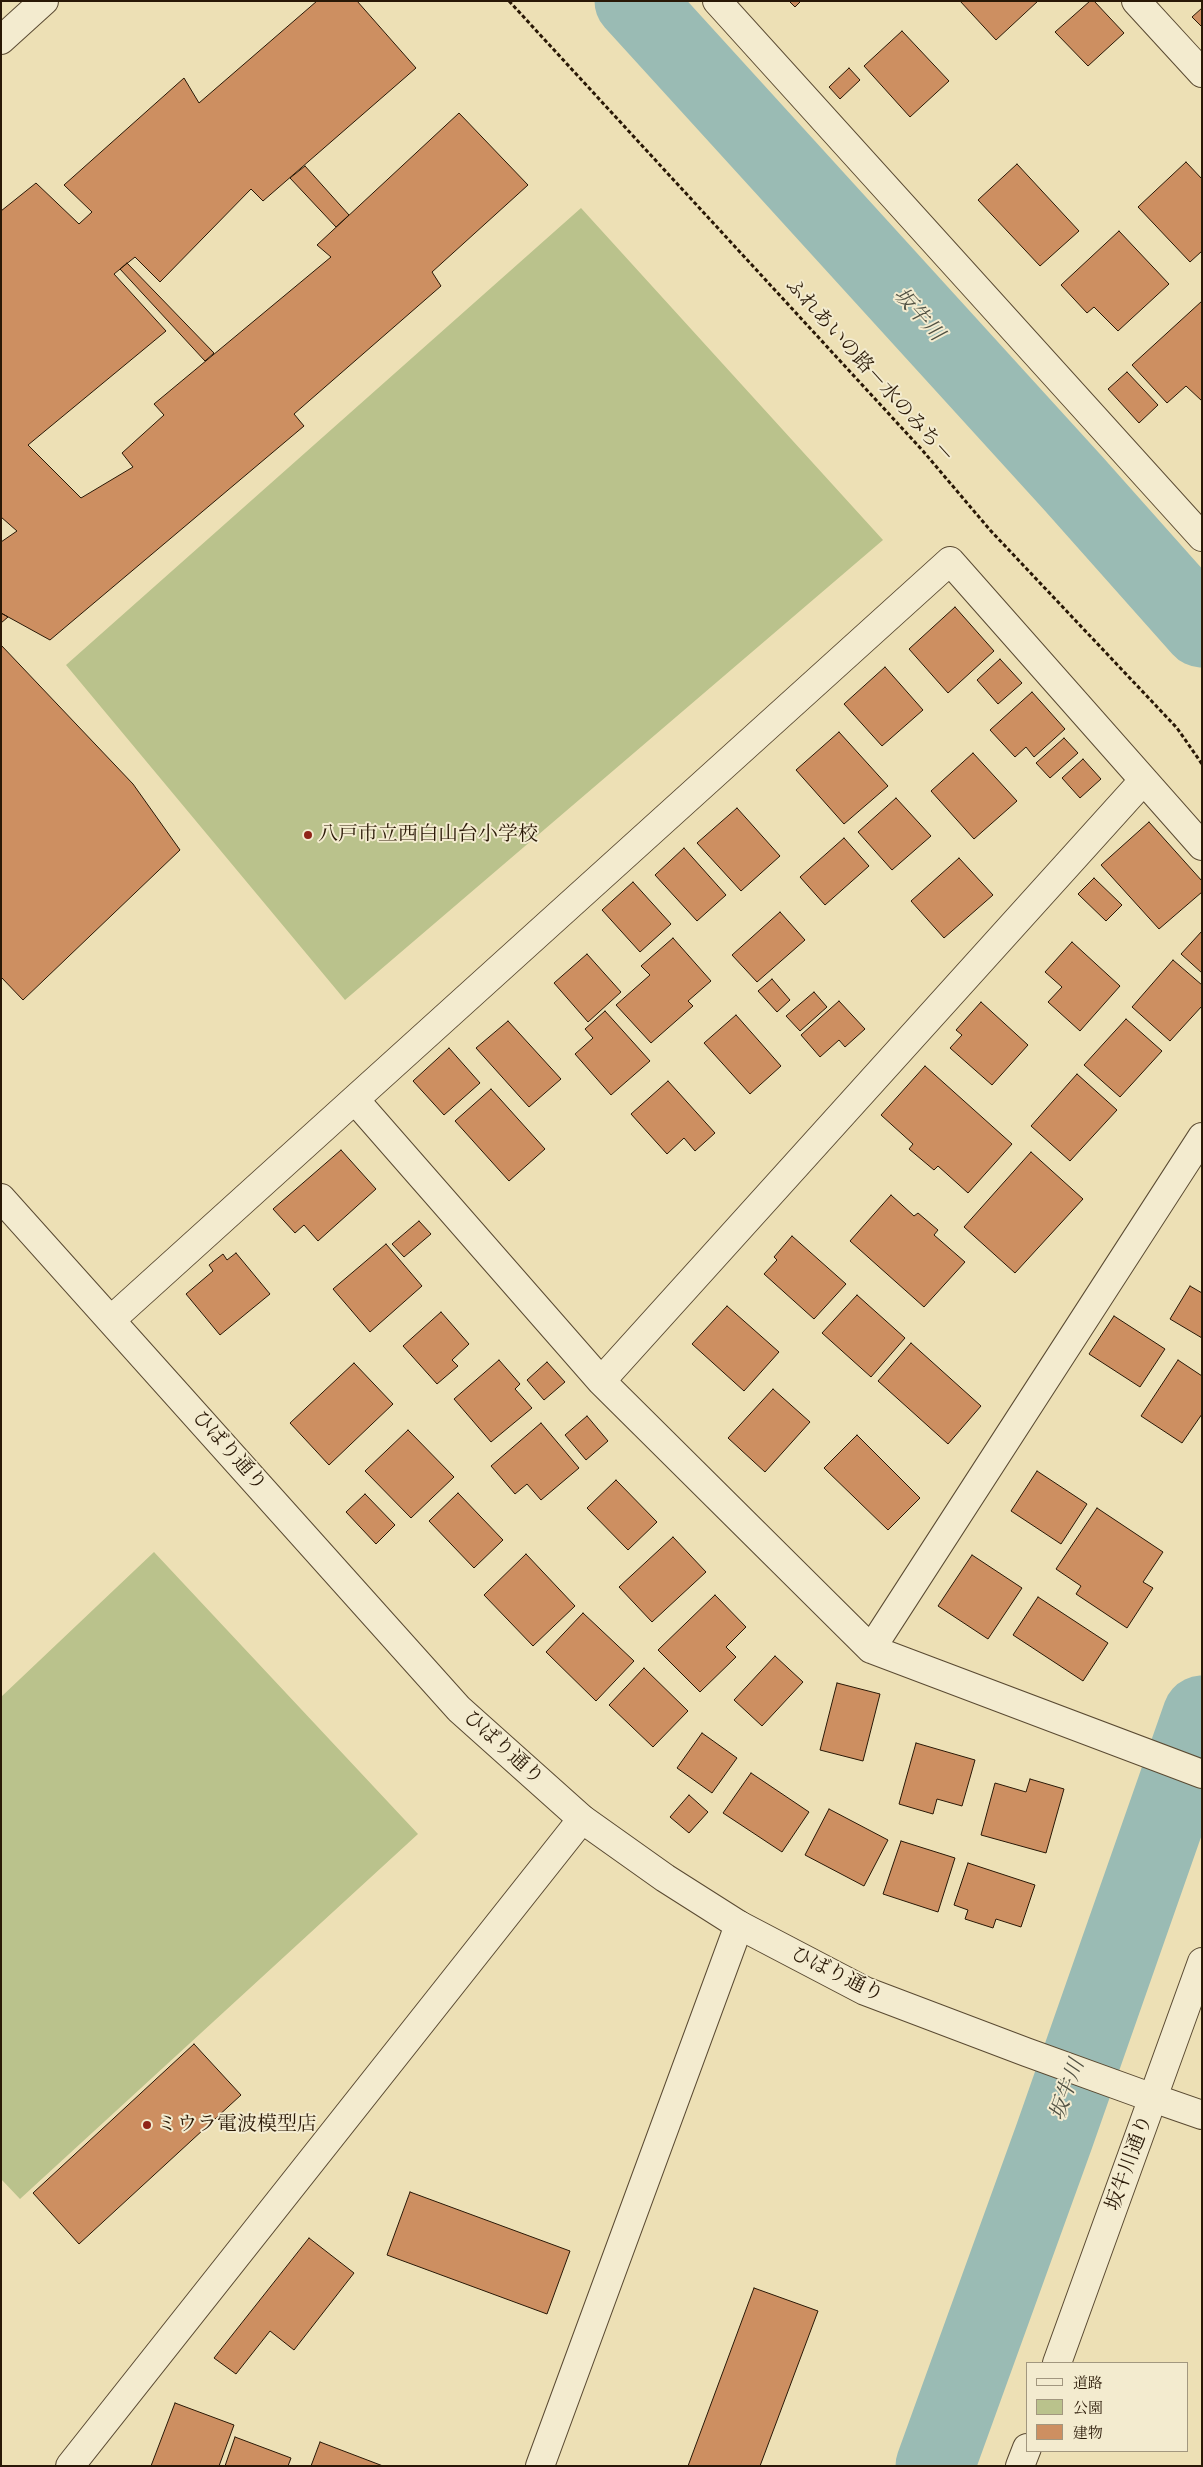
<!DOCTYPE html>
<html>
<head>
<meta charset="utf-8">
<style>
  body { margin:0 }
  #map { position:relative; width:1203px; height:2467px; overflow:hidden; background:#ede0b5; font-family:"Gentium Book Plus","Noto Serif JP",serif }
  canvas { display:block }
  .frame { position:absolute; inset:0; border:2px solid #291806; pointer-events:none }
  .legend { position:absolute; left:1026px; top:2362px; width:162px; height:90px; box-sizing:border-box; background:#f3ebcf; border:1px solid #a2977f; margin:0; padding:6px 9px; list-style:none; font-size:15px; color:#291806 }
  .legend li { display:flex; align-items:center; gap:10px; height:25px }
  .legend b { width:25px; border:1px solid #a2977f }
</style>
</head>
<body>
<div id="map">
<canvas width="1203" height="2467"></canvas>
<div class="frame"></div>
<ul class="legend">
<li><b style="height:6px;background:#f3ebcf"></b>道路</li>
<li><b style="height:14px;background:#bac28c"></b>公園</li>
<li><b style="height:14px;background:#cd8f61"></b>建物</li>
</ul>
</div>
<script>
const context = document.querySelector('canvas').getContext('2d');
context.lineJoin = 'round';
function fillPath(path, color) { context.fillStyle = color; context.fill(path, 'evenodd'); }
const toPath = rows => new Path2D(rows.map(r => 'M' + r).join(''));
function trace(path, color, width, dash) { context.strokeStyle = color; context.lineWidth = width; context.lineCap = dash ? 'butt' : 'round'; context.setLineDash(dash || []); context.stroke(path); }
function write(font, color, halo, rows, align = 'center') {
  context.font = font + ' "Gentium Book Plus","Noto Serif JP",serif'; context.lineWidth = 4; context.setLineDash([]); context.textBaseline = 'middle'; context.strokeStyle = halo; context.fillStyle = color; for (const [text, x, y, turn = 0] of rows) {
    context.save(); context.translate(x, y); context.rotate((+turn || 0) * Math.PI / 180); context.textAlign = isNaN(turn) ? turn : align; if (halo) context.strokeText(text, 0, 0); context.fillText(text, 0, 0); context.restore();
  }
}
const green = toPath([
  [581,208,883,540,345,1000,66,665],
  [154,1552,418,1834,20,2199,1,2179,1,1697]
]);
const river = toPath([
  [634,1,1073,483,1202,628],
  [935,2466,1054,2137,1202,1715]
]);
const building = toPath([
  [317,1,357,1,416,68,263,201,251,189,160,282,135,257,114,274,166,331,28,445,81,498,133,467,122,453,164,415,154,404,331,257,317,245,459,113,528,185,432,272,441,286,294,414,304,426,50,640,1,613,1,542,17,531,1,517,1,211,36,183,79,224,92,212,64,185,184,78,199,103,317,1],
  [789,1,801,1,795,7,789,1],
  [960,1,1038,1,996,40,960,1],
  [1090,1,1094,1,1124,33,1088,66,1055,32,1090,1],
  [1202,8,1202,27,1192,17,1202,8],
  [902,31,949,81,910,117,864,66,902,31],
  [849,68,860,80,840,99,829,87,849,68],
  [1186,162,1202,179,1202,251,1190,262,1138,207,1186,162],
  [1017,164,1079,231,1040,266,978,200,1017,164],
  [305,166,349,215,336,227,290,178,305,166],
  [1119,231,1169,284,1118,331,1094,307,1087,313,1061,285,1119,231],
  [127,263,214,353,205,361,120,269,127,263],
  [1202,301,1202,401,1186,386,1167,403,1132,365,1202,301],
  [1127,372,1158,405,1139,423,1108,389,1127,372],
  [955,607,994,651,948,693,909,649,955,607],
  [1,613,8,617,1,623,1,613],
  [1,645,133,784,180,850,23,1000,1,977,1,645],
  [1000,659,1022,683,998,704,977,680,1000,659],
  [885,667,923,710,882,746,844,704,885,667],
  [1032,692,1065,729,1034,757,1026,747,1015,757,990,730,1032,692],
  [839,732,888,786,844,824,796,770,839,732],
  [1064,738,1078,753,1050,778,1036,763,1064,738],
  [973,753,1017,801,974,839,931,791,973,753],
  [1083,759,1101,779,1080,798,1062,778,1083,759],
  [896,798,931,836,892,870,858,832,896,798],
  [737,808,780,856,741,891,697,843,737,808],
  [1149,822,1202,881,1202,892,1159,929,1101,865,1149,822],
  [844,838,869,866,825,905,800,877,844,838],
  [684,848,726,895,697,921,655,875,684,848],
  [959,858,993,895,944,938,911,901,959,858],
  [1094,878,1122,905,1106,921,1078,894,1094,878],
  [633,882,671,924,640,952,602,910,633,882],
  [780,912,805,940,757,982,732,955,780,912],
  [1202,931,1202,973,1181,954,1202,931],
  [673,938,711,981,688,1001,693,1006,651,1043,616,1005,650,975,641,966,673,938],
  [1072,942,1120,986,1080,1031,1048,1002,1062,987,1045,972,1072,942],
  [587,954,621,992,588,1022,554,983,587,954],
  [1173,960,1202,985,1202,1006,1170,1041,1132,1007,1173,960],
  [772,979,790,1000,777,1012,758,991,772,979],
  [814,992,827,1007,800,1031,786,1016,814,992],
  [839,1001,865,1029,845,1047,839,1040,820,1057,801,1035,839,1001],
  [981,1002,1028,1045,992,1085,950,1048,962,1035,956,1030,981,1002],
  [605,1011,650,1061,611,1095,575,1054,593,1038,585,1029,605,1011],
  [736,1015,781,1066,750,1094,704,1043,736,1015],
  [1126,1019,1162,1051,1120,1097,1084,1065,1126,1019],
  [508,1021,561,1079,529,1107,476,1048,508,1021],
  [449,1048,480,1083,444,1115,413,1081,449,1048],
  [925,1066,1012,1144,968,1193,938,1166,934,1170,909,1149,913,1144,881,1115,925,1066],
  [1077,1074,1117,1110,1070,1161,1031,1126,1077,1074],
  [668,1081,715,1133,695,1151,684,1138,667,1154,631,1114,668,1081],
  [491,1089,545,1149,509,1181,455,1121,491,1089],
  [341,1150,376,1189,318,1241,304,1225,295,1233,273,1209,341,1150],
  [1031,1152,1083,1199,1015,1273,964,1227,1031,1152],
  [891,1195,914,1216,918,1213,938,1230,934,1235,965,1262,924,1307,850,1241,891,1195],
  [419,1221,431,1234,404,1257,392,1244,419,1221],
  [792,1236,846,1284,814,1319,764,1274,777,1260,774,1257,792,1236],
  [386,1244,422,1286,370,1332,333,1289,386,1244],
  [236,1253,270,1294,220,1335,186,1294,213,1271,209,1265,223,1254,227,1260,236,1253],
  [1190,1286,1202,1293,1202,1338,1170,1319,1190,1286],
  [857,1295,905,1338,871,1377,822,1333,857,1295],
  [727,1306,779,1352,744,1391,692,1344,727,1306],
  [441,1312,469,1344,452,1360,458,1366,437,1384,403,1346,441,1312],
  [1114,1316,1165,1349,1140,1387,1089,1354,1114,1316],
  [911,1343,981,1406,948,1444,878,1381,911,1343],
  [499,1360,520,1384,515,1389,532,1408,491,1442,454,1399,499,1360],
  [1178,1360,1202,1376,1202,1414,1182,1443,1141,1416,1178,1360],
  [547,1362,565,1382,544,1400,527,1380,547,1362],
  [354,1363,393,1404,329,1465,290,1423,354,1363],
  [773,1389,810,1422,765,1472,728,1438,773,1389],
  [587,1416,608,1441,586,1460,565,1435,587,1416],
  [541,1423,579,1468,541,1500,527,1484,515,1494,491,1466,541,1423],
  [408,1430,454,1477,411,1518,365,1471,408,1430],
  [857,1435,920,1498,888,1530,824,1468,857,1435],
  [1037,1471,1087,1504,1061,1544,1011,1511,1037,1471],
  [616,1480,657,1522,628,1550,587,1508,616,1480],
  [458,1493,503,1540,474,1568,429,1521,458,1493],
  [365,1494,395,1525,376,1544,346,1512,365,1494],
  [1097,1508,1163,1552,1143,1582,1153,1588,1127,1628,1076,1594,1081,1586,1056,1569,1097,1508],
  [673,1537,706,1572,652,1622,619,1587,673,1537],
  [526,1554,575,1606,533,1646,484,1595,526,1554],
  [972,1555,1022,1588,988,1639,938,1606,972,1555],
  [715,1595,746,1627,726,1647,736,1657,700,1692,658,1650,715,1595],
  [1038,1597,1108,1643,1083,1681,1013,1635,1038,1597],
  [583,1613,634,1661,596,1701,546,1652,583,1613],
  [775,1656,803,1682,762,1726,734,1700,775,1656],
  [644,1668,688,1711,653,1747,609,1705,644,1668],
  [837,1683,880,1694,863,1761,820,1750,837,1683],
  [702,1733,737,1758,712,1793,677,1768,702,1733],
  [916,1743,975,1760,962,1806,937,1799,933,1814,899,1804,916,1743],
  [751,1773,809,1812,782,1852,723,1813,751,1773],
  [1030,1779,1064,1789,1046,1853,981,1835,995,1783,1026,1792,1030,1779],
  [689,1795,708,1812,689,1833,670,1817,689,1795],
  [829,1809,888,1840,864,1886,805,1855,829,1809],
  [901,1841,955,1858,938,1912,883,1894,901,1841],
  [968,1863,1035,1885,1021,1927,996,1919,993,1928,965,1919,968,1910,954,1905,968,1863],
  [194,2044,241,2095,79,2244,33,2193,194,2044],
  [410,2192,570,2251,547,2314,387,2255,410,2192],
  [309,2238,354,2273,294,2350,270,2331,236,2374,214,2358,309,2238],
  [754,2288,818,2311,760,2466,688,2466,754,2288],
  [175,2403,234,2425,219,2466,151,2466,175,2403],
  [235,2437,291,2458,288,2466,225,2466,235,2437],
  [320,2442,383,2466,311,2466,320,2442]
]);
const path = toPath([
  [509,1,923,451,990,530,1177,728,1202,764]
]);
const minor = toPath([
  [717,1,1202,537],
  [1136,1,1202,73],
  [1,40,44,1],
  [355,1100,601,1381,871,1649,1202,1774],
  [112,1319,950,561,1202,846],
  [601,1381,1143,781],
  [871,1649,1202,1137],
  [1153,2098,1202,2115],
  [70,2466,582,1819],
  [540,2466,739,1925]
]);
const tertiary = toPath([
  [1,1198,459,1709,582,1819,665,1878,739,1925,865,1991,1026,2052,1153,2098],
  [1057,2363,1202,1962],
  [1020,2466,1027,2448]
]);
const markers = [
  [308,835,5,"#8f2418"],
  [147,2125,5,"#8f2418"]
];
const streetNames = [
  ["ふれあいの路－水のみち－",869,371,48],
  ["ひばり通り",229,1451,48],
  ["ひばり通り",503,1748,42],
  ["ひばり通り",837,1975,26],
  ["坂牛川通り",1130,2163,-70]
];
const poiNames = [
  ["八戸市立西白山台小学校",318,835],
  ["ミウラ電波模型店",157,2125]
];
const waterNames = [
  ["坂牛川",918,315,48],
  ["坂牛川",1068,2090,-70]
];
fillPath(green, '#bac28c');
trace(river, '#9abbb4', 79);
fillPath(building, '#cd8f61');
trace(building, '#291806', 1);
trace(minor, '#5a4a32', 30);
trace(tertiary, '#5a4a32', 30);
trace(path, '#291806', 3, [4, 2.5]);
trace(minor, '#f3ebcf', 28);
trace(tertiary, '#f3ebcf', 28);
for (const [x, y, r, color] of markers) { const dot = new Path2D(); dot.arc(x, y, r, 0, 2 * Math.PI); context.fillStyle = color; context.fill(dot); trace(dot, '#f3ebcf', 2); }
write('20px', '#291806', '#f3ebcf', streetNames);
write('20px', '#291806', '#f3ebcf', poiNames, 'left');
write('italic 21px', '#515143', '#f3ebcf', waterNames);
</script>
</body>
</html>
